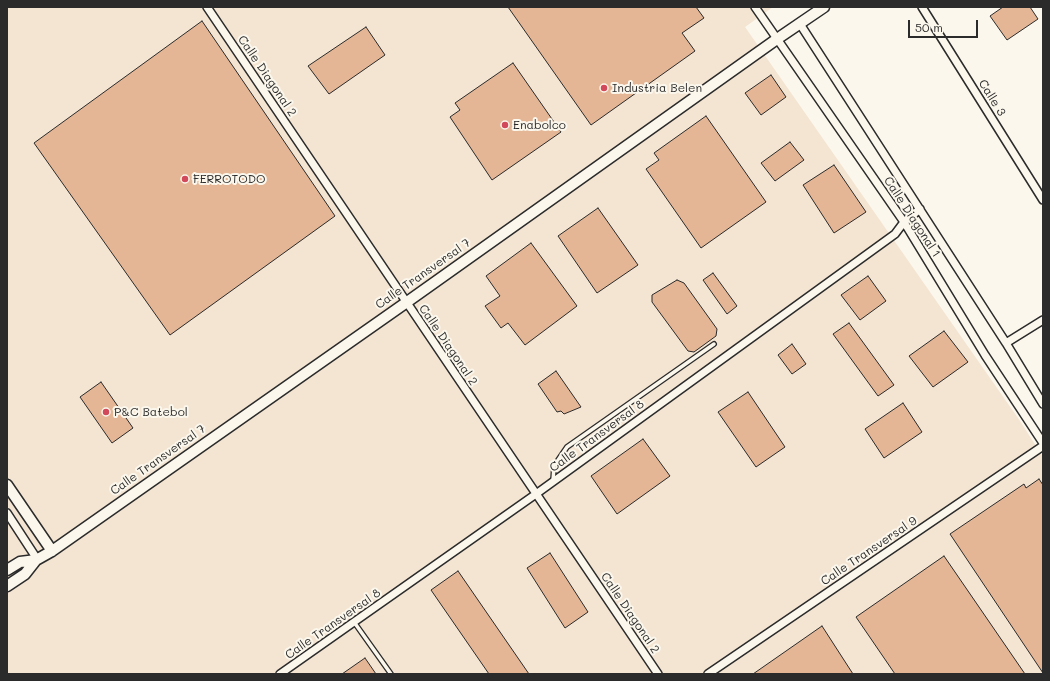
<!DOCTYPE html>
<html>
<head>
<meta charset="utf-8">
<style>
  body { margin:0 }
  #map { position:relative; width:1050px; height:681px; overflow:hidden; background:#fbf7ec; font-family:Mali,sans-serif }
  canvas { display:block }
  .frame { position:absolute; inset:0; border:8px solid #2b2b2b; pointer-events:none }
  .scale { position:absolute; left:908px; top:20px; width:70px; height:18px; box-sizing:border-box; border:2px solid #2b2b2b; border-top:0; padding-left:5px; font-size:12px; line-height:14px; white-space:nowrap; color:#2b2b2b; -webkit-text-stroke:3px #fbf7ec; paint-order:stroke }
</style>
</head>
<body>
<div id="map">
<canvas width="1050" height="681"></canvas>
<div class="frame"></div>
<div class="scale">50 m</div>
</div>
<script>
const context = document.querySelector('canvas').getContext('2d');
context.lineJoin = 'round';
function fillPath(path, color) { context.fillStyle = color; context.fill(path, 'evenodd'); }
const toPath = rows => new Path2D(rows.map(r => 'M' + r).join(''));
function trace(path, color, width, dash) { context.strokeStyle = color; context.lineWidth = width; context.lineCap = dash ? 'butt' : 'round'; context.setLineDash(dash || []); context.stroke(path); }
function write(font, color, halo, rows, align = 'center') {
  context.font = font + ' Mali,sans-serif'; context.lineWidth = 4; context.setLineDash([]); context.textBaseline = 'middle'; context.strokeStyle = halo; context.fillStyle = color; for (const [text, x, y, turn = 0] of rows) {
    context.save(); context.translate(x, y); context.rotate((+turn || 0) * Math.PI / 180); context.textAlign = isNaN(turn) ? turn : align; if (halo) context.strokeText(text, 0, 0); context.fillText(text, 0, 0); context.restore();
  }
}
const built = toPath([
  [7,7,773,7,745,27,1020,421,1043,457,1043,674,7,674]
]);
const building = toPath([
  [508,7,696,7,704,18,682,33,695,51,591,125,508,7],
  [1003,7,1030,7,1038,19,1007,40,990,16,1003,7],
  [202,21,335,216,170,335,34,143,202,21],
  [366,27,385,55,329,94,308,66,366,27],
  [513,63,561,132,492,180,450,117,460,110,455,103,513,63],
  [771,75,786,97,761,115,745,93,771,75],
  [706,116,766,202,701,248,646,169,659,160,654,153,706,116],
  [790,142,804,160,775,181,761,163,790,142],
  [834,165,866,212,834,233,803,185,834,165],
  [598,208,638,265,597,293,558,236,598,208],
  [531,243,577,306,525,345,508,323,501,328,485,306,500,296,486,276,531,243],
  [713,273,737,306,727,314,703,280,713,273],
  [868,276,886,301,860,320,841,295,868,276],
  [677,280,684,283,717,329,716,336,694,352,688,351,652,302,652,295,677,280],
  [849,323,894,385,878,396,833,334,849,323],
  [944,331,968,362,933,387,909,356,944,331],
  [792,344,806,364,792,374,778,355,792,344],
  [556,371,581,407,564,414,561,411,557,412,538,384,556,371],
  [101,382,133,428,112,443,80,397,101,382],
  [748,392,785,447,756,467,718,412,748,392],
  [903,403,922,432,884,458,865,429,903,403],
  [643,439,670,476,617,514,591,476,643,439],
  [1039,479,1043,485,1043,673,950,534,1024,484,1026,488,1039,479],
  [550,553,588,612,565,628,527,568,550,553],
  [944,556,1025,674,895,674,856,617,944,556],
  [458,571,529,674,489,674,431,590,458,571],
  [822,626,853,674,753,674,822,626],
  [365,658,376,674,342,674,365,658]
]);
const lane = toPath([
  [553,481,554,466,567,447,714,344],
  [354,622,391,674]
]);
const street = toPath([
  [207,7,658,674],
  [755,7,904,222,985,355,1043,443],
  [922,7,1043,200],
  [800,24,1006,343,1043,404],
  [1006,343,1043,320],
  [7,513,37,559],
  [280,674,536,494,895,234,904,222,920,209],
  [708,674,1043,446]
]);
const secondary = toPath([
  [7,485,52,551],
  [7,570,20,562,36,560],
  [7,586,25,574,36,560,52,551,407,302,777,39,824,7]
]);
const markers = [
  [604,88,4,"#d1495b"],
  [505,125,4,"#d1495b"],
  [185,179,4,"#d1495b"],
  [106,412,4,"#d1495b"]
];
const streetNames = [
  ["Calle Diagonal 2",267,76,56],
  ["Calle 3",992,98,58],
  ["Calle Diagonal 1",912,217,57],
  ["Calle Transversal 7",423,274,-35],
  ["Calle Diagonal 2",448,345,56],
  ["Calle Transversal 8",597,436,-36],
  ["Calle Transversal 7",158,460,-35],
  ["Calle Transversal 9",869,551,-34],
  ["Calle Diagonal 2",630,613,56],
  ["Calle Transversal 8",333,624,-35]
];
const poiNames = [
  ["Industria Belen",612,88],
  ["Enabolco",513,125],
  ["FERROTODO",193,179],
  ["P&C Batebol",114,412]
];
fillPath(built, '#f4e4d2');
fillPath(building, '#e4b695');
trace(building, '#2b2b2b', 1);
trace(lane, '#2b2b2b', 6);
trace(street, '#2b2b2b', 10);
trace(secondary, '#2b2b2b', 13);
trace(lane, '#fbf7ec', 3.5);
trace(street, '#fbf7ec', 7);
trace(secondary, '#fbf7ec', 10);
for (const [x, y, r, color] of markers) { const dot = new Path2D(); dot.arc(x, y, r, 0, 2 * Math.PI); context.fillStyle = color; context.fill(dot); trace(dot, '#fbf7ec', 1.5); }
write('12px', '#2b2b2b', '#fbf7ec', streetNames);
write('12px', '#2b2b2b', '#fbf7ec', poiNames, 'left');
</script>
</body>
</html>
